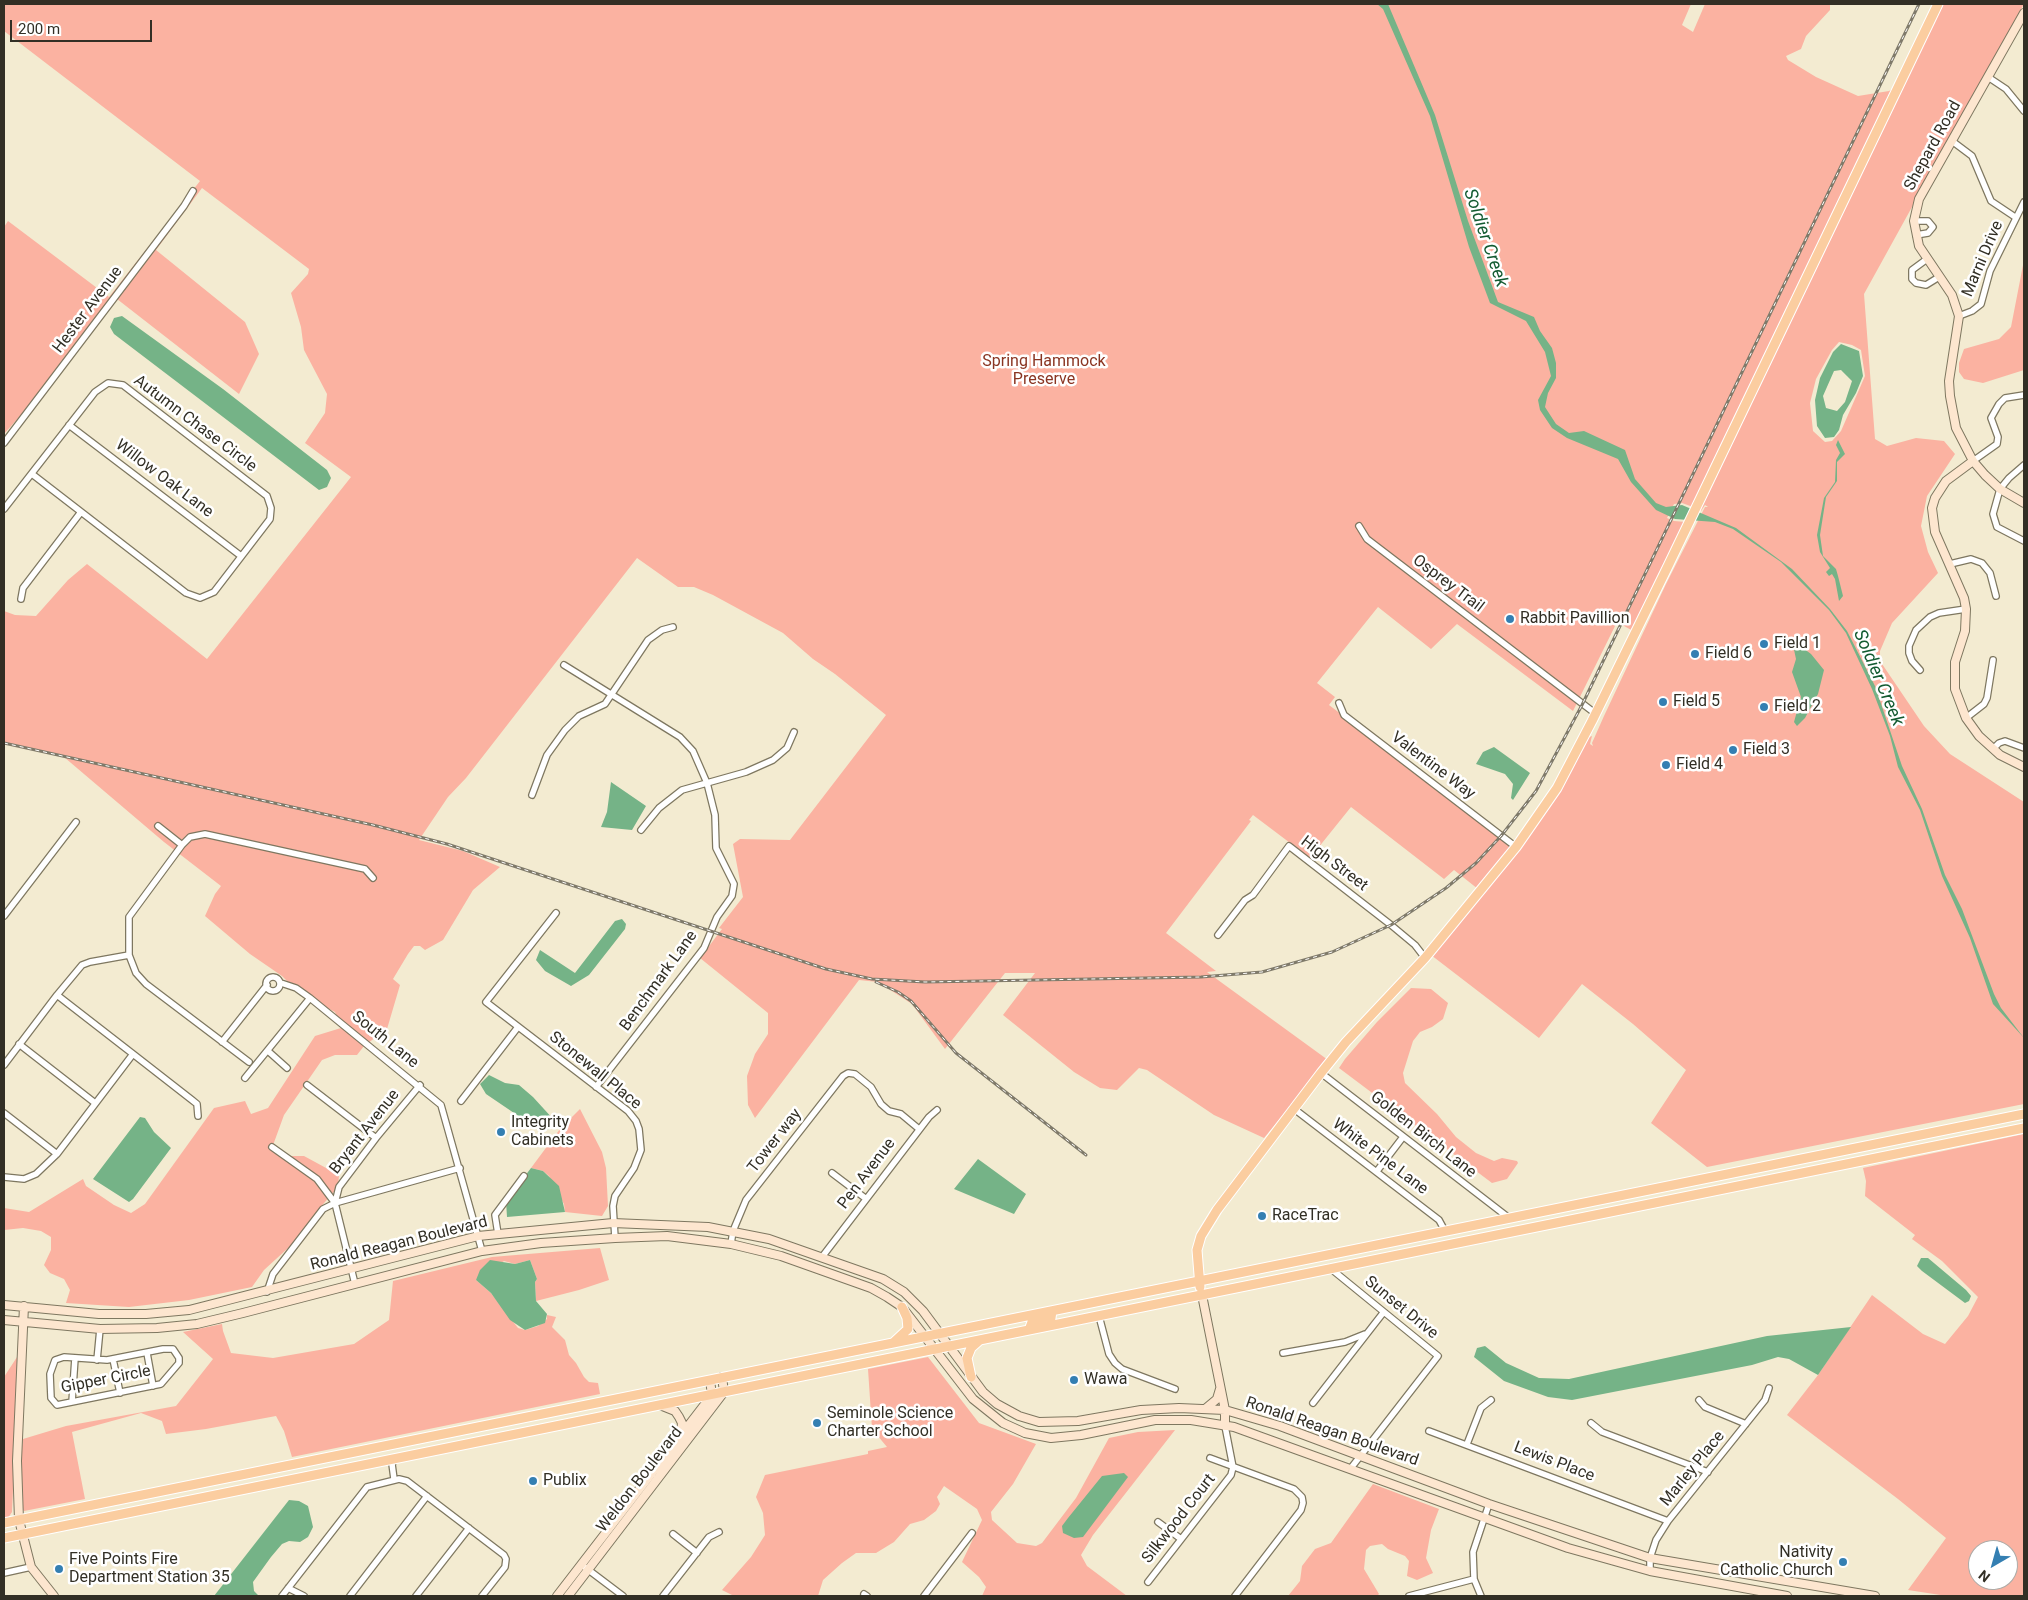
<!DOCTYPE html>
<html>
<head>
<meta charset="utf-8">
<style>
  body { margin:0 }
  #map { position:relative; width:2028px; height:1600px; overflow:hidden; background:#f3ebd1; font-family:Roboto,sans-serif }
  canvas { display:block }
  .frame { position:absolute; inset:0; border:5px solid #322f25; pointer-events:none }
  .north { position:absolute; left:1968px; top:1540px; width:50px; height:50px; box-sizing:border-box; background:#fff; border:1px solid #adaca8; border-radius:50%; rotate:218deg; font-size:14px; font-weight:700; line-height:20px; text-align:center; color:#322f25 }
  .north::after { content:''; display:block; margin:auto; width:18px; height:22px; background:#347fb2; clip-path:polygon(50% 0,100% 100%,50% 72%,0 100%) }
  .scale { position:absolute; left:10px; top:20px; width:142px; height:22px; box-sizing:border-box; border:2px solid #322f25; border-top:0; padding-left:6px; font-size:15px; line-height:18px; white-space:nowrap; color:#322f25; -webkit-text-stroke:4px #fff; paint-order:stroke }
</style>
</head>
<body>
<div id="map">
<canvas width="2028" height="1600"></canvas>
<div class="frame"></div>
<div class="north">N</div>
<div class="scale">200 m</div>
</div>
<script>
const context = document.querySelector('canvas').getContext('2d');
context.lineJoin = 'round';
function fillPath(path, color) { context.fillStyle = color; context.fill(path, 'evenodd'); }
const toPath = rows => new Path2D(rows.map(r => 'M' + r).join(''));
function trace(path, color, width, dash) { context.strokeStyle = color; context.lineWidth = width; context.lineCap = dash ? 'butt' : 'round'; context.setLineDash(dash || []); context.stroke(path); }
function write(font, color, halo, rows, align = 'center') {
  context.font = font + ' Roboto,sans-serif'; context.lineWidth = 5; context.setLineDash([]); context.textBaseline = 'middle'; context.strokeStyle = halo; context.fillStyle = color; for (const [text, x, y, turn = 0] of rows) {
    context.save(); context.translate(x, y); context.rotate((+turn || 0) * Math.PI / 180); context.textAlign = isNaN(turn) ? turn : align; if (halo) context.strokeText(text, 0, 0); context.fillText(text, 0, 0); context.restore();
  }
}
const green = toPath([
  [4,4,1691,4,1682,25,1693,32,1705,4,1830,4,1830,10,1806,36,1801,49,1786,56,1788,60,1816,77,1858,96,1889,91,1896,86,1693,507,1682,503,1674,504,1667,518,1674,521,1686,522,1633,631,1617,622,1573,711,1457,624,1431,649,1378,607,1317,683,1335,697,1329,705,1514,845,1478,889,1454,870,1444,879,1351,807,1310,858,1253,815,1249,820,1251,821,1166,933,1216,971,1207,972,1328,1060,1264,1138,1214,1115,1147,1070,1139,1068,1117,1090,1100,1088,1074,1072,1003,1015,1035,973,1005,973,945,1049,912,1004,878,982,859,980,755,1118,748,1105,747,1076,755,1054,768,1034,768,1013,700,958,722,929,719,928,743,897,733,844,740,839,790,840,886,715,835,674,813,659,783,633,713,595,694,587,678,587,637,558,466,778,448,797,419,840,463,851,500,867,473,890,443,940,425,950,420,946,414,946,408,954,393,979,400,985,387,1029,364,1046,357,1055,335,1055,322,1060,284,1115,272,1148,280,1156,304,1156,339,1175,338,1187,318,1210,298,1239,264,1270,252,1287,189,1300,129,1307,66,1303,70,1290,64,1279,50,1273,44,1265,51,1250,51,1237,41,1231,23,1228,4,1230,4,1208,29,1212,83,1179,86,1186,114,1205,131,1213,145,1204,214,1108,245,1101,251,1114,268,1108,315,1036,341,1028,335,1012,300,994,282,976,250,954,205,916,215,894,221,886,164,842,64,757,4,744,4,611,15,615,36,616,68,580,87,564,207,659,351,477,305,443,325,413,327,394,304,350,301,327,291,293,308,274,309,269,202,188,156,250,245,322,259,354,239,394,117,299,52,380,4,434,4,227,8,221,109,297,200,181,4,31],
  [1941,4,2024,4,1864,294,1875,439,1887,446,1916,438,1944,441,1955,454,1927,496,1921,526,1928,552,1938,573,1892,623,1880,651,1880,661,1924,726,1950,754,2024,802,2024,1104,1707,1167,1651,1123,1686,1070,1633,1024,1582,984,1539,1038,1431,955,1518,848,1587,738,1592,736,1590,744,1593,746,1592,743,1604,716,1666,584,1705,507,1708,507,1705,505,1701,511,1697,509,1905,79,1910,74],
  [1839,342,1852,345,1861,350,1865,376,1841,431,1832,441,1825,442,1813,431,1810,403,1816,379,1832,350],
  [2024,260,2024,370,1983,383,1964,379,1959,372,1959,363,1964,349,1999,339,2011,327],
  [1411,988,1431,989,1448,1003,1443,1019,1432,1027,1420,1032,1413,1041,1403,1073,1405,1083,1437,1114,1456,1137,1476,1153,1494,1161,1502,1158,1517,1161,1518,1163,1507,1179,1492,1183,1339,1068,1345,1059,1377,1022],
  [580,1109,602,1152,606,1168,608,1206,602,1216,565,1212,564,1204,549,1176,543,1171,531,1168,560,1129],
  [2024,1134,2024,1596,1947,1596,1908,1590,1946,1538,1898,1499,1787,1415,1818,1375,1872,1295,1923,1334,1945,1344,1968,1316,1978,1297,1942,1261,1912,1239,1915,1235,1865,1196,1866,1181,1863,1168],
  [1978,1550,2008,1550,2008,1580,1978,1580],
  [600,1248,609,1280,579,1290,536,1301,535,1282,537,1279,530,1260,515,1264,504,1261,476,1280,491,1293,518,1328,525,1330,538,1326,547,1319,547,1315,556,1317,552,1327,565,1340,569,1355,576,1363,584,1377,589,1382,598,1383,600,1394,292,1457,284,1431,276,1416,206,1429,166,1434,162,1421,141,1413,72,1432,85,1499,24,1511,21,1507,20,1461,23,1439,66,1426,176,1406,213,1359,183,1332,222,1324,223,1331,231,1353,273,1358,354,1344,389,1320,393,1281,492,1257],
  [19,1354,12,1512,8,1518,4,1518,4,1377],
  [928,1357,979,1423,1036,1444,1013,1484,991,1512,992,1520,1017,1543,1036,1546,1042,1543,1076,1498,1109,1438,1138,1432,1175,1430,1093,1535,1081,1555,1087,1566,1127,1596,982,1596,986,1587,979,1577,962,1562,982,1520,977,1509,944,1486,937,1497,940,1504,936,1511,924,1520,910,1524,894,1542,876,1553,856,1553,842,1563,823,1580,818,1596,734,1596,722,1590,751,1557,765,1535,763,1513,756,1497,765,1475,868,1454,868,1451,887,1447,872,1429,868,1369],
  [1373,1484,1439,1509,1431,1530,1426,1558,1433,1573,1417,1580,1407,1576,1409,1561,1405,1556,1388,1549,1382,1544,1370,1546,1366,1550,1364,1569,1379,1594,1377,1596,1288,1596,1300,1581,1302,1566,1315,1549,1331,1543]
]);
const water = toPath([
  [1377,4,1388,4,1435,115,1468,221,1498,302,1534,317,1540,331,1552,348,1556,363,1556,378,1548,393,1545,407,1556,424,1569,433,1584,431,1625,450,1635,479,1656,503,1666,507,1682,505,1736,528,1792,569,1830,609,1847,631,1875,686,1902,766,1922,809,1945,875,1962,909,1994,994,2001,1008,2024,1038,1993,1004,1970,938,1942,876,1920,810,1898,767,1890,736,1872,689,1846,633,1829,610,1781,562,1733,529,1715,522,1675,519,1656,510,1631,482,1618,459,1567,438,1552,428,1540,410,1538,400,1551,376,1545,352,1526,321,1490,303,1469,247,1430,116,1383,9],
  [122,316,223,389,327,470,331,478,327,487,319,490,114,334,110,327,114,318],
  [1841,344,1859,351,1863,376,1856,393,1843,415,1839,430,1834,437,1825,438,1817,426,1815,400,1820,378,1833,352],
  [1841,370,1852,381,1845,402,1837,411,1826,408,1823,396,1834,371],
  [1838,440,1845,454,1837,462,1837,481,1826,497,1820,535,1823,556,1836,569,1838,576,1843,596,1839,601,1835,579,1832,574,1829,576,1826,572,1830,568,1820,552,1817,535,1824,498,1835,482,1836,460,1840,453,1836,445],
  [1795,642,1811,654,1824,670,1818,694,1805,718,1797,726,1794,722,1801,697,1792,672,1796,659,1793,645],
  [1494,747,1530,773,1513,800,1511,798,1513,784,1505,774,1476,764,1483,752],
  [611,782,646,806,632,830,601,827,607,812],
  [622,919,626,924,625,929,589,975,571,986,545,971,536,960,540,950,575,973,615,921],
  [489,1075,505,1083,519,1085,533,1097,554,1120,554,1127,542,1132,486,1094,480,1084],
  [140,1117,145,1118,154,1132,171,1148,133,1199,129,1202,93,1179],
  [978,1159,1026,1194,1014,1214,954,1189],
  [531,1168,543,1171,559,1186,565,1212,507,1217,506,1201],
  [1921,1258,1928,1258,1966,1290,1971,1296,1969,1301,1965,1303,1922,1271,1917,1266],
  [490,1260,515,1264,530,1260,537,1279,535,1282,536,1301,547,1314,545,1323,525,1330,510,1320,491,1293,476,1280,480,1270],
  [1851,1327,1818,1375,1789,1359,1778,1357,1752,1365,1572,1400,1548,1397,1504,1381,1474,1357,1477,1348,1485,1346,1506,1363,1539,1378,1569,1379,1767,1336],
  [1124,1473,1128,1477,1083,1537,1074,1538,1063,1533,1062,1526,1068,1518,1102,1476],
  [289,1500,299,1501,308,1506,313,1527,308,1537,300,1542,289,1541,282,1544,271,1557,253,1582,254,1591,259,1596,214,1596]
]);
const street = toPath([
  [1988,77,2006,89,2024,111],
  [1952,141,1972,156,1991,201,2015,217],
  [1914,221,1928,221,1933,227,1928,233,1916,235],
  [1927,259,1912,270,1912,279,1916,283,1926,285,1939,277],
  [1959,316,1972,311,1981,304,1990,271,2024,202],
  [69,425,241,556],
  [4,443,184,206,193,191],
  [1973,461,1997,444,1998,437,1991,418,1999,404,2005,398,2024,395],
  [2024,465,2009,478,2000,489,1993,514,1997,527,2024,541],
  [4,509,95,392,108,383,123,385,267,496,271,508,270,519,214,592,200,598,186,593,32,474],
  [1359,526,1367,539,1596,714],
  [1950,564,1971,559,1982,563,1990,573,1996,596],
  [21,599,23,588,81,512],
  [564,665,680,737,693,751,707,783,715,815,716,848,734,884,732,896,717,917,704,948,596,1087],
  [1920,670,1912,661,1909,653,1909,646,1916,630,1930,617,1939,613,1966,609],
  [1339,703,1344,715,1516,847],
  [1966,718,1984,704,1987,698,1993,660],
  [1993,749,1999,743,2005,741,2024,748],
  [532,795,547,755,565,730,579,716,605,704,648,640,662,630,673,627],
  [158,826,182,845],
  [641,830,659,808,682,790,746,772,773,760,787,748,794,732],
  [556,913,486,1002,628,1111,636,1121,639,1129,641,1150,634,1168,615,1196,613,1206,615,1238],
  [4,916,76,822],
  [1218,935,1245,900,1253,895,1289,846,1391,925,1415,945,1425,958],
  [129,955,136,973,146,984,249,1062],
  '266 984a7 7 0 1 1 14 0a7 7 0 1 1-14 0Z',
  [281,983,296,988,310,998,441,1105,482,1251],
  [57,995,82,965,90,962,129,955,129,917,182,845,190,837,205,834,365,869,373,878],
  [222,1042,267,985],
  [19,1044,95,1103],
  [268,1051,287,1068],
  [133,1054,192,1100,197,1104,198,1116],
  [4,1065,57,995,133,1054,57,1154,4,1113],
  [1321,1073,1509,1218],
  [245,1078,310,998],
  [307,1085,376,1138],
  [461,1101,518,1027],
  [1293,1108,1439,1220,1445,1231],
  [272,1147,317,1179,335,1203,355,1284],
  [1377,1171,1403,1137],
  [832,1173,865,1198],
  [4,1177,24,1179,36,1174,57,1154],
  [335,1203,460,1168],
  [498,1234,495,1215,524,1176],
  [731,1244,733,1231,746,1200,843,1076,848,1073,855,1074,871,1087,881,1104,889,1111,901,1114,919,1129],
  [822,1257,929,1117,937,1110],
  [1330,1268,1438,1356,1351,1468],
  [267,1292,273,1274,323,1209,335,1203,339,1187,376,1138,420,1085],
  [1099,1316,1109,1354,1115,1363,1122,1369,1175,1389],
  [163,1349,173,1349,179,1358,179,1363,161,1384,57,1405,51,1398,50,1374,55,1360,64,1357,107,1360,163,1349],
  [147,1353,153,1386],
  [1283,1353,1345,1342,1365,1334],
  [113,1359,120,1393],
  [97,1360,100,1329],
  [1699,1400,1705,1407,1746,1424],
  [72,1402,75,1358],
  [1313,1403,1383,1313],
  [1591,1423,1602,1432,1708,1472],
  [1429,1431,1668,1521],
  [1467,1444,1481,1408,1491,1400],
  [1210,1458,1294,1489,1302,1497,1303,1503,1301,1510,1235,1596],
  [394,1479,392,1464,395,1459],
  [1158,1522,1181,1539],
  [673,1534,697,1553],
  [582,1565,623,1596],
  [1650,1571,1650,1558,1656,1540,1668,1521,1765,1400,1769,1388],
  [4,1573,31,1567],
  [1148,1582,1231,1475,1233,1467,1225,1426],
  [288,1588,304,1596],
  [864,1594,867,1596],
  [282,1596,367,1487,399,1479,407,1481,504,1555,506,1559,505,1567,482,1596],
  [350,1596,427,1496],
  [416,1596,469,1528],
  [663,1596,709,1537,719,1532],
  [924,1596,972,1533],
  [1409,1596,1474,1579],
  [1481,1596,1474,1579,1473,1552,1489,1504]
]);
const secondary = toPath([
  [2024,13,1919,199,1914,221,1919,246,1952,295,1959,316,1949,381,1950,396,1956,428,1973,461,1985,475,2000,489,2024,503],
  [1973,461,1946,481,1935,498,1932,508,1935,532,1964,598,1966,609,1965,631,1955,662,1955,689,1966,718,1979,736,2000,755,2024,767],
  [1202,1295,1225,1410,1225,1426],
  [4,1305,99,1314,146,1314,189,1310,478,1236,613,1223,708,1227,769,1239,883,1279,904,1292,923,1311,983,1392,997,1404,1019,1416,1039,1422,1078,1421,1141,1410,1179,1408,1225,1410,1280,1426,1489,1504,1650,1558,1875,1596],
  [24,1306,17,1461,19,1520,31,1567,54,1596],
  [4,1320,100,1329,157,1328,197,1324,243,1313,482,1251,541,1243,615,1238,667,1236,731,1244,781,1256,871,1288,887,1297,902,1307,973,1399,1003,1423,1025,1433,1051,1438,1081,1435,1155,1420,1191,1420,1234,1427,1568,1548,1650,1571,1787,1596],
  [660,1405,675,1411,679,1417,682,1423,681,1433],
  [1205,1409,1217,1399,1220,1389],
  [557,1596,712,1395,710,1380],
  [568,1596,724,1392,722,1377]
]);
const primary = toPath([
  [1200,1287,1197,1250,1201,1236,1217,1210,1321,1073,1346,1042,1425,958,1516,847,1557,788,1592,721,1668,566,1938,4],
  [1029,1330,1032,1322,1051,1318,1052,1311],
  [894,1342,908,1329,907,1318,902,1307],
  [971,1377,967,1358,971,1348,980,1340],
  [4,1523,2024,1114],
  [4,1538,2024,1128]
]);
const rail = toPath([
  [4,743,373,825,447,844,774,952,826,969,872,979,925,982,1201,977,1262,972,1332,952,1391,925,1446,888,1476,863,1501,836,1536,791,1582,705,1919,4],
  [876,982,898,992,911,1001,956,1053,1086,1155]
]);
const markers = [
  [1510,619,5,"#347fb2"],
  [1764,644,5,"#347fb2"],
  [1695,654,5,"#347fb2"],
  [1663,702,5,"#347fb2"],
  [1764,707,5,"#347fb2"],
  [1733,750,5,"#347fb2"],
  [1666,765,5,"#347fb2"],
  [501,1132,5,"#347fb2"],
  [1262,1216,5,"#347fb2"],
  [1074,1380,5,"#347fb2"],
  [817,1423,5,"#347fb2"],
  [533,1481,5,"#347fb2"],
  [1843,1562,5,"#347fb2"],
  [59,1569,5,"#347fb2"]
];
const streetNames = [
  ["Shepard Road",1933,146,-61],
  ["Marni Drive",1983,259,-67],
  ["Hester Avenue",88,310,-53],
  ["Autumn Chase Circle",195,424,37],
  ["Willow Oak Lane",164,479,37],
  ["Osprey Trail",1448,584,37],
  ["Valentine Way",1433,766,37],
  ["High Street",1334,864,37],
  ["Benchmark Lane",659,981,-54],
  ["South Lane",385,1040,39],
  ["Stonewall Place",595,1071,39],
  ["Bryant Avenue",365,1132,-52],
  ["Golden Birch Lane",1423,1135,38],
  ["Tower way",775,1141,-52],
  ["White Pine Lane",1380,1157,37],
  ["Pen Avenue",867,1174,-53],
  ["Ronald Reagan Boulevard",399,1244,-14],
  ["Sunset Drive",1401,1308,39],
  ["Gipper Circle",106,1380,-11],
  ["Ronald Reagan Boulevard",1332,1432,19],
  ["Lewis Place",1554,1462,21],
  ["Marley Place",1693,1469,-51],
  ["Weldon Boulevard",640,1480,-52],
  ["Silkwood Court",1179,1519,-52]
];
const parkNames = [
  ["Spring Hammock",1044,362],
  ["Preserve",1044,380]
];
const poiNames = [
  ["Rabbit Pavillion",1520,619],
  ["Field 1",1774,644],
  ["Field 6",1705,654],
  ["Field 5",1673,702],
  ["Field 2",1774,707],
  ["Field 3",1743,750],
  ["Field 4",1676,765],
  ["Integrity",511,1123],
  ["Cabinets",511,1141],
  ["RaceTrac",1272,1216],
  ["Wawa",1084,1380],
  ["Seminole Science",827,1414],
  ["Charter School",827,1432],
  ["Publix",543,1481],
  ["Nativity",1833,1553,"right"],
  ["Catholic Church",1833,1571,"right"],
  ["Five Points Fire",69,1560],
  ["Department Station 35",69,1578]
];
const waterNames = [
  ["Soldier Creek",1485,238,71],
  ["Soldier Creek",1878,678,67]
];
fillPath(green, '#fbb2a1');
fillPath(water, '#75b387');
trace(street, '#7e7760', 8);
trace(secondary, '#7e7760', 10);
trace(primary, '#fff', 11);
trace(street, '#fff', 5.5);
trace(secondary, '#fde6cf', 8);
trace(primary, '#fbcda0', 9);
trace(rail, '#7f7a6a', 3);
trace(rail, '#fff', 1, [4]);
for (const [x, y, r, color] of markers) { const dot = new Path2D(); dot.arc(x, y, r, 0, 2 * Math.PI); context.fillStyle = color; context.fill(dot); trace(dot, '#fff', 2); }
write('16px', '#322f25', '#fff', streetNames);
write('16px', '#8a3522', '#fff', parkNames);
write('16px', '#322f25', '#fff', poiNames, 'left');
write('italic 18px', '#135b31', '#fff', waterNames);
</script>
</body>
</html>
